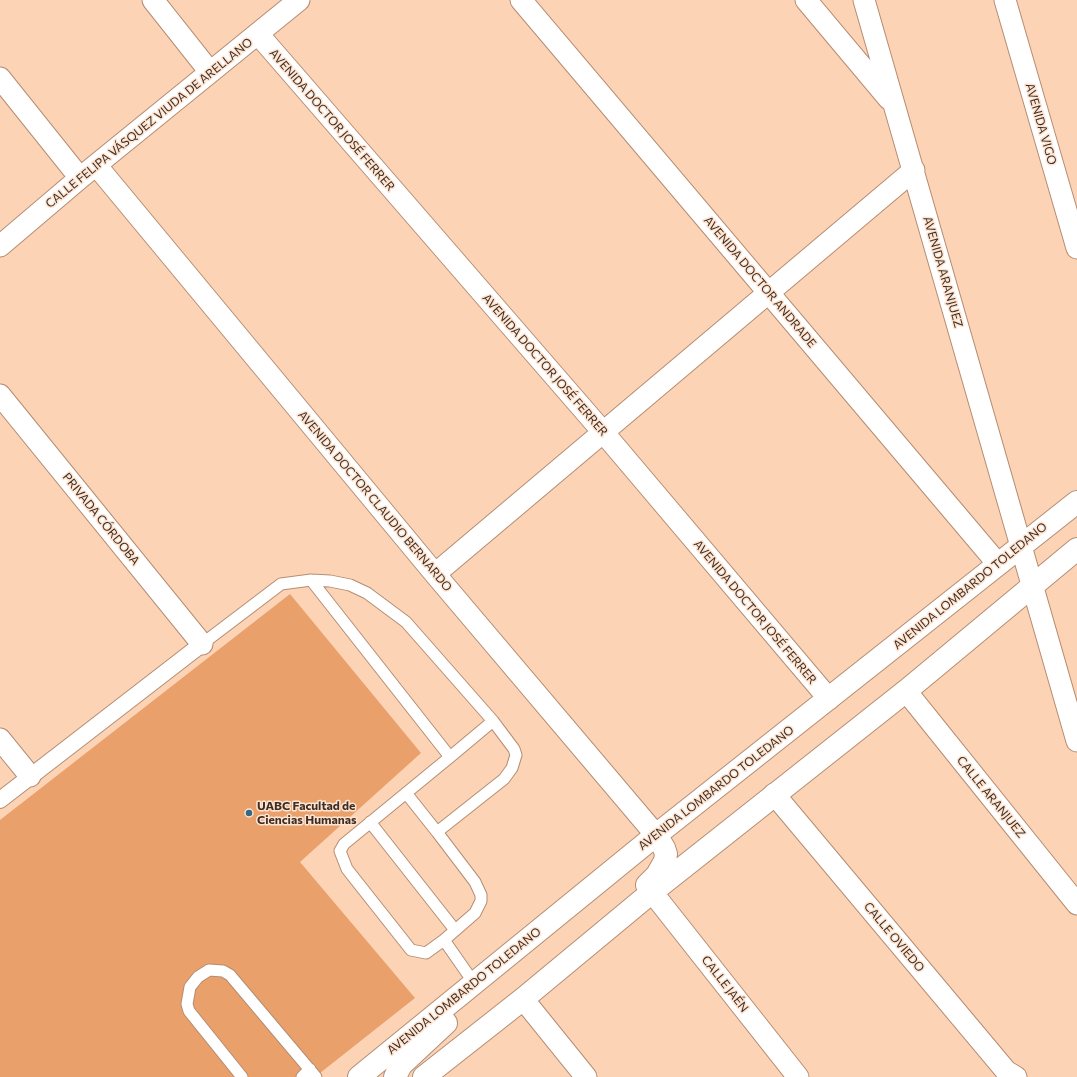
<!DOCTYPE html>
<html>
<head>
<meta charset="utf-8">
<style>
  body { margin:0 }
  canvas { display:block; background:#fdd3b6 }
</style>
</head>
<body>
<canvas width="1077" height="1077"></canvas>
<script>
const context = document.querySelector('canvas').getContext('2d');
context.lineJoin = 'round';
function fillPath(path, color) { context.fillStyle = color; context.fill(path, 'evenodd'); }
const toPath = rows => new Path2D(rows.map(r => 'M' + r).join(''));
function trace(path, color, width, dash) { context.strokeStyle = color; context.lineWidth = width; context.lineCap = dash ? 'butt' : 'round'; context.setLineDash(dash || []); context.stroke(path); }
function write(font, color, halo, rows, align = 'center') {
  context.font = font + ' Commissioner,sans-serif'; context.lineWidth = 3; context.setLineDash([]); context.textBaseline = 'middle'; context.strokeStyle = halo; context.fillStyle = color; for (const [text, x, y, turn = 0] of rows) {
    context.save(); context.translate(x, y); context.rotate((+turn || 0) * Math.PI / 180); context.textAlign = isNaN(turn) ? turn : align; if (halo) context.strokeText(text, 0, 0); context.fillText(text, 0, 0); context.restore();
  }
}
const green = toPath([
  [290,594,421,753,300,862,415,998,315,1077,0,1077,0,820]
]);
const service = toPath([
  [311,580,450,757,344,844,340,851,347,869,411,950,426,953,444,940],
  [202,644,281,584,311,580,330,581,350,585,367,593,406,622,493,721,514,749,516,755,512,768,504,779,437,832,475,882,481,895,481,901,475,913,444,940,474,983],
  [450,757,493,721],
  [406,793,437,832],
  [370,822,455,930],
  [242,1077,189,1011,187,1004,190,987,198,977,209,970,223,971,230,975,316,1077],
  [302,1077,310,1069]
]);
const pedestrian = toPath([
  [0,800,202,644]
]);
const minor = toPath([
  [153,0,210,72],
  [521,0,998,564],
  [806,0,889,99],
  [864,0,1077,741],
  [1005,0,1077,248],
  [258,34,603,432,829,699],
  [0,78,80,178],
  [96,165,435,574,656,835],
  [0,246,80,178,299,0],
  [0,395,202,644],
  [435,574,914,170],
  [906,691,1077,904],
  [0,739,30,776],
  [774,794,1006,1071,1016,1077],
  [652,892,798,1077],
  [523,999,586,1077]
]);
const secondary = toPath([
  [647,885,657,875,665,861,666,854,664,848,656,835],
  [359,1077,656,835,1077,502],
  [395,1077,401,1065,446,1023],
  [424,1077,523,999,652,892,906,691,1077,549]
]);
const markers = [
  [249,813,4,"#356885"]
];
const streetNames = [
  ["AVENIDA DOCTOR JOSÉ FERRER",332,120,49],
  ["CALLE FELIPA VÁSQUEZ VIUDA DE ARELLANO",149,123,-39],
  ["AVENIDA VIGO",1041,124,74],
  ["AVENIDA ARANJUEZ",943,272,74],
  ["AVENIDA DOCTOR ANDRADE",760,282,50],
  ["AVENIDA DOCTOR JOSÉ FERRER",545,365,49],
  ["AVENIDA DOCTOR CLAUDIO BERNARDO",375,501,50],
  ["PRIVADA CÓRDOBA",101,519,51],
  ["AVENIDA LOMBARDO TOLEDANO",970,586,-39],
  ["AVENIDA DOCTOR JOSÉ FERRER",755,612,50],
  ["AVENIDA LOMBARDO TOLEDANO",716,788,-38],
  ["CALLE ARANJUEZ",991,797,51],
  ["CALLE OVIEDO",894,937,50],
  ["CALLE JAÉN",725,984,52],
  ["AVENIDA LOMBARDO TOLEDANO",464,991,-39]
];
const poiNames = [
  ["UABC Facultad de",257,806],
  ["Ciencias Humanas",257,820]
];
fillPath(green, '#e9a06b');
trace(service, '#b58d72', 13);
trace(pedestrian, '#b58d72', 18);
trace(minor, '#b58d72', 23);
trace(secondary, '#b58d72', 24);
trace(service, '#fff', 11);
trace(pedestrian, '#fff', 16);
trace(minor, '#fff', 21);
trace(secondary, '#fff', 22);
for (const [x, y, r, color] of markers) { const dot = new Path2D(); dot.arc(x, y, r, 0, 2 * Math.PI); context.fillStyle = color; context.fill(dot); trace(dot, '#fee4d2', 1.5); }
write('12px', '#3e2e22', '#fee4d2', streetNames);
write('bold 12px', '#3e2e22', '#fee4d2', poiNames, 'left');
</script>
</body>
</html>
